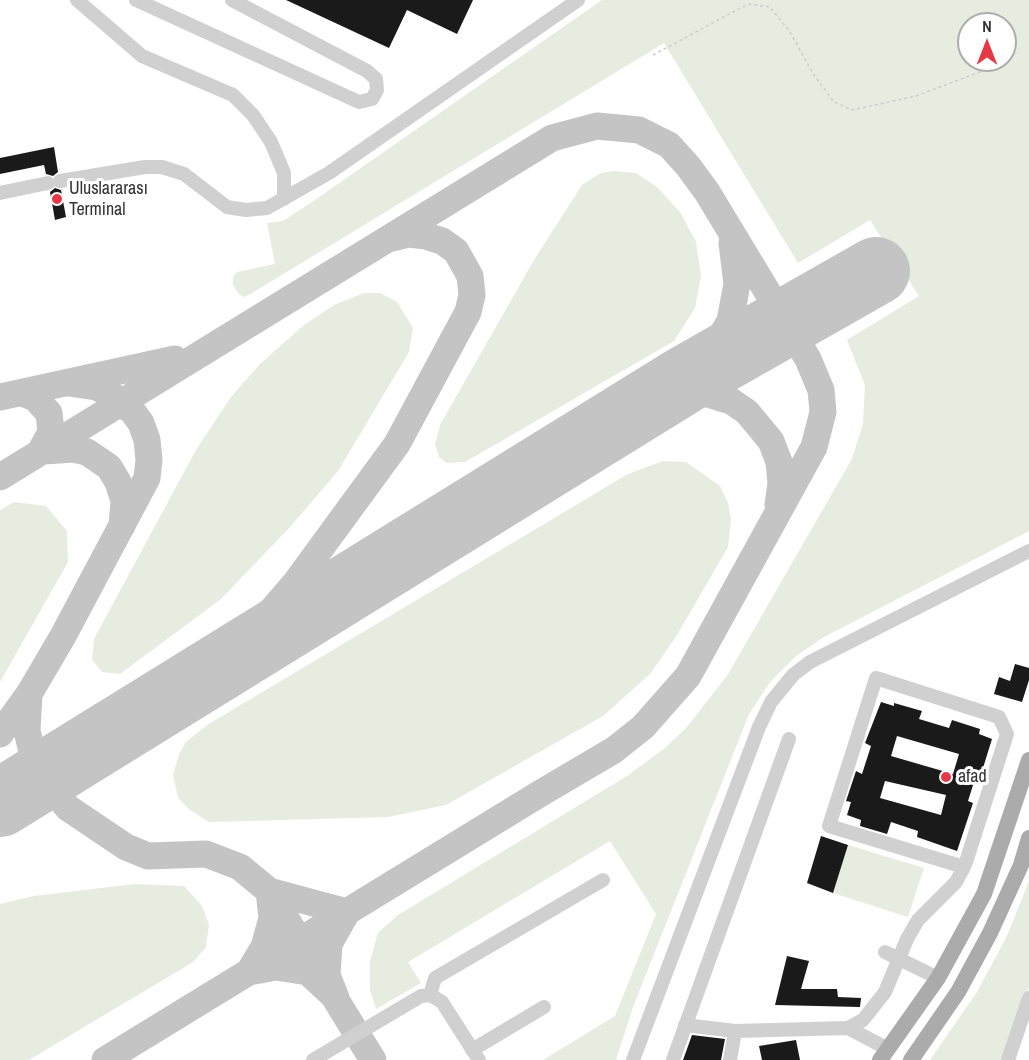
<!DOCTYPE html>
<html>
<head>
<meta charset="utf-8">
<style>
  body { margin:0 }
  #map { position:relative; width:1029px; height:1060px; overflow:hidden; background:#fff; font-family:"Archivo Narrow",sans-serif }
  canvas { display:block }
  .north { position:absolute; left:957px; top:12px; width:60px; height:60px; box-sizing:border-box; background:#fff; border:2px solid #adadad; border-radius:50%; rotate:0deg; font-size:16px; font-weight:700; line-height:24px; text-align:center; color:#333 }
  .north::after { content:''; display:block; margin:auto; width:21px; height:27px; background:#e63946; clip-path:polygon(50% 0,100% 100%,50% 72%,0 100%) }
</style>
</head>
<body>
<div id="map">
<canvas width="1029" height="1060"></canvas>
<div class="north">N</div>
</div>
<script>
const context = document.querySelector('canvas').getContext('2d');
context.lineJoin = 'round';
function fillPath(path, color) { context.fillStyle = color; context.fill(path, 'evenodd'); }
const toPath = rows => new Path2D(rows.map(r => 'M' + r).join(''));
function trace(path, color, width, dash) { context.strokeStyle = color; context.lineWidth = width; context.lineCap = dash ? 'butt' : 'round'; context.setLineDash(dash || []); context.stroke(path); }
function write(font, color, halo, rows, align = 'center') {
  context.font = font + ' "Archivo Narrow",sans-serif'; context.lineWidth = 6; context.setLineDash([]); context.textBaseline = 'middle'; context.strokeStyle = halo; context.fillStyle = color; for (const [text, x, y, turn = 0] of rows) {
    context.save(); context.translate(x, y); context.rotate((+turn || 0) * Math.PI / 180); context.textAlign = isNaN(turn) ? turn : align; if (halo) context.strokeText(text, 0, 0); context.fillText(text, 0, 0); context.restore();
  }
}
const green = toPath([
  [602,0,1029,0,1029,531,824,637,796,656,770,682,749,714,633,1007,616,1060,543,1060,615,1016,656,914,610,841,408,962,421,983,376,1009,370,990,370,961,378,933,398,915,627,776,665,748,686,728,727,676,852,459,863,424,865,385,847,340,919,296,870,220,798,263,664,43,252,293,244,297,238,293,233,285,233,277,237,272,275,264,267,223,283,221,312,202],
  [969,24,1005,24,1005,60,969,60],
  [614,171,636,173,657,187,680,212,696,242,701,276,695,308,674,341,465,462,447,463,439,457,435,444,440,425,534,260,582,185,601,173],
  [364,293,380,293,397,302,413,328,409,352,338,471,290,527,221,599,120,674,102,672,92,660,94,639,196,450,231,397,260,364,304,325,334,305],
  [663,461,686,462,720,486,728,503,731,520,728,547,677,635,650,674,603,716,446,805,388,817,209,822,190,810,178,798,173,775,179,754,186,742,207,725,628,474],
  [14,502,46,506,67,531,68,562,0,682,0,510],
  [848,845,924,868,908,917,833,893],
  [1029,881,1029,987,1005,1060,930,1060,977,992,1007,936],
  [135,884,184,886,202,906,209,925,206,947,193,962,29,1060,0,1060,0,904,34,896]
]);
const taxiway = toPath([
  [22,393,35,398,49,413,51,432,40,452],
  [663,393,686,379,707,360,730,321,737,284,732,243],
  [0,397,175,359],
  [642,407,668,396,691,393,708,394,731,401,747,412,771,441,779,462,781,483,778,505],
  [44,451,73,449,87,452,109,467,118,482,124,501,122,526],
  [0,477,552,138,597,126,639,130,669,145,688,166,707,192,808,359,821,390,823,412,814,447,688,676,643,727,614,750,541,793,105,1060],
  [224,666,296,582,397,444,468,312,472,295,470,276,456,251,442,241,426,236,409,234,393,238],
  [29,694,27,731,34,760,42,777,68,808,126,847,148,856,206,854,240,867,269,891,373,1060],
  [0,734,29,694,63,636,147,478,149,460,147,440,141,423,133,412,109,393,96,387,69,383],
  [269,891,347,912,329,944,327,975,336,998,308,972,276,967,249,972,264,947,272,918,269,891]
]);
const runway = toPath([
  [0,803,686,379,876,271]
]);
const building = toPath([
  [286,0,473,0,457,34,407,10,389,48],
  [54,147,58,172,53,176,46,174,44,165,0,174,0,158],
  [55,188,61,190,66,217,55,220,50,192],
  [1015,664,1029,668,1029,680,1022,702,994,694,999,677,1010,681],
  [881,702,894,706,894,703,922,711,919,719,949,728,952,720,980,729,979,734,992,739,978,784,974,782,968,801,973,803,957,851,917,837,918,831,891,822,887,834,860,826,861,820,847,815,851,802,846,801,856,771,862,774,871,746,865,743],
  [897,736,959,754,953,774,891,756],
  [885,781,946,795,941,815,880,798],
  [821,836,848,845,833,893,807,883],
  [787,956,809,961,801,989,837,989,838,997,861,998,860,1007,775,1005],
  [692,1035,725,1039,721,1060,683,1060],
  [796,1040,800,1060,762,1060,759,1046]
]);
const path = toPath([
  [653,55,748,4,770,7,790,32,814,75,834,102,852,110,916,96,985,70]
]);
const minor = toPath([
  [77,0,142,56,233,95,253,115,271,142,284,173,284,199],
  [136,0,359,102,372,99,377,90,376,79,367,71,232,0],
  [60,181,145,167,162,167,184,174,227,207,246,210,267,208,329,173,578,0],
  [0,193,48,183],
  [885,952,938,978],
  [430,995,435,978,603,880],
  [685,1025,735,1031,848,1028,888,1049],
  [848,1028,863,1020,885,992,907,939,918,920,956,882,964,867,966,862,1007,734,999,717,876,678,829,826,964,867],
  [472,1050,544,1007],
  [313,1060,421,996,430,995,442,1002,479,1060],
  [633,1060,759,727,771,702,793,675,810,662,1029,551],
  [673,1060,789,739],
  [730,1060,735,1031],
  [1008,1060,1029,998]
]);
const major = toPath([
  [880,1060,938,978,984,894,1029,760],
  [911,1060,958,992,990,933,1021,865,1029,838]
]);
const markers = [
  [57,199,6,"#e63946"],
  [946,777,6,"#e63946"]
];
const poiNames = [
  ["Uluslararası",69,189],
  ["Terminal",69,210],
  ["afad",958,777]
];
fillPath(green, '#e6ecdf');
trace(taxiway, '#c4c4c4', 27);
trace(runway, '#c4c4c4', 68);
fillPath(building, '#1a1a1a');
trace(path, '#cdcdcd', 1.5, [3, 3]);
trace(minor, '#d0d0d0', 14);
trace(major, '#ababab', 16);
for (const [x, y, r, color] of markers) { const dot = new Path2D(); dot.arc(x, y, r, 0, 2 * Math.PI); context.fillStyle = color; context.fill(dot); trace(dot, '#fff', 2); }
write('18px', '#333', '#fff', poiNames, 'left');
</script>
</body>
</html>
